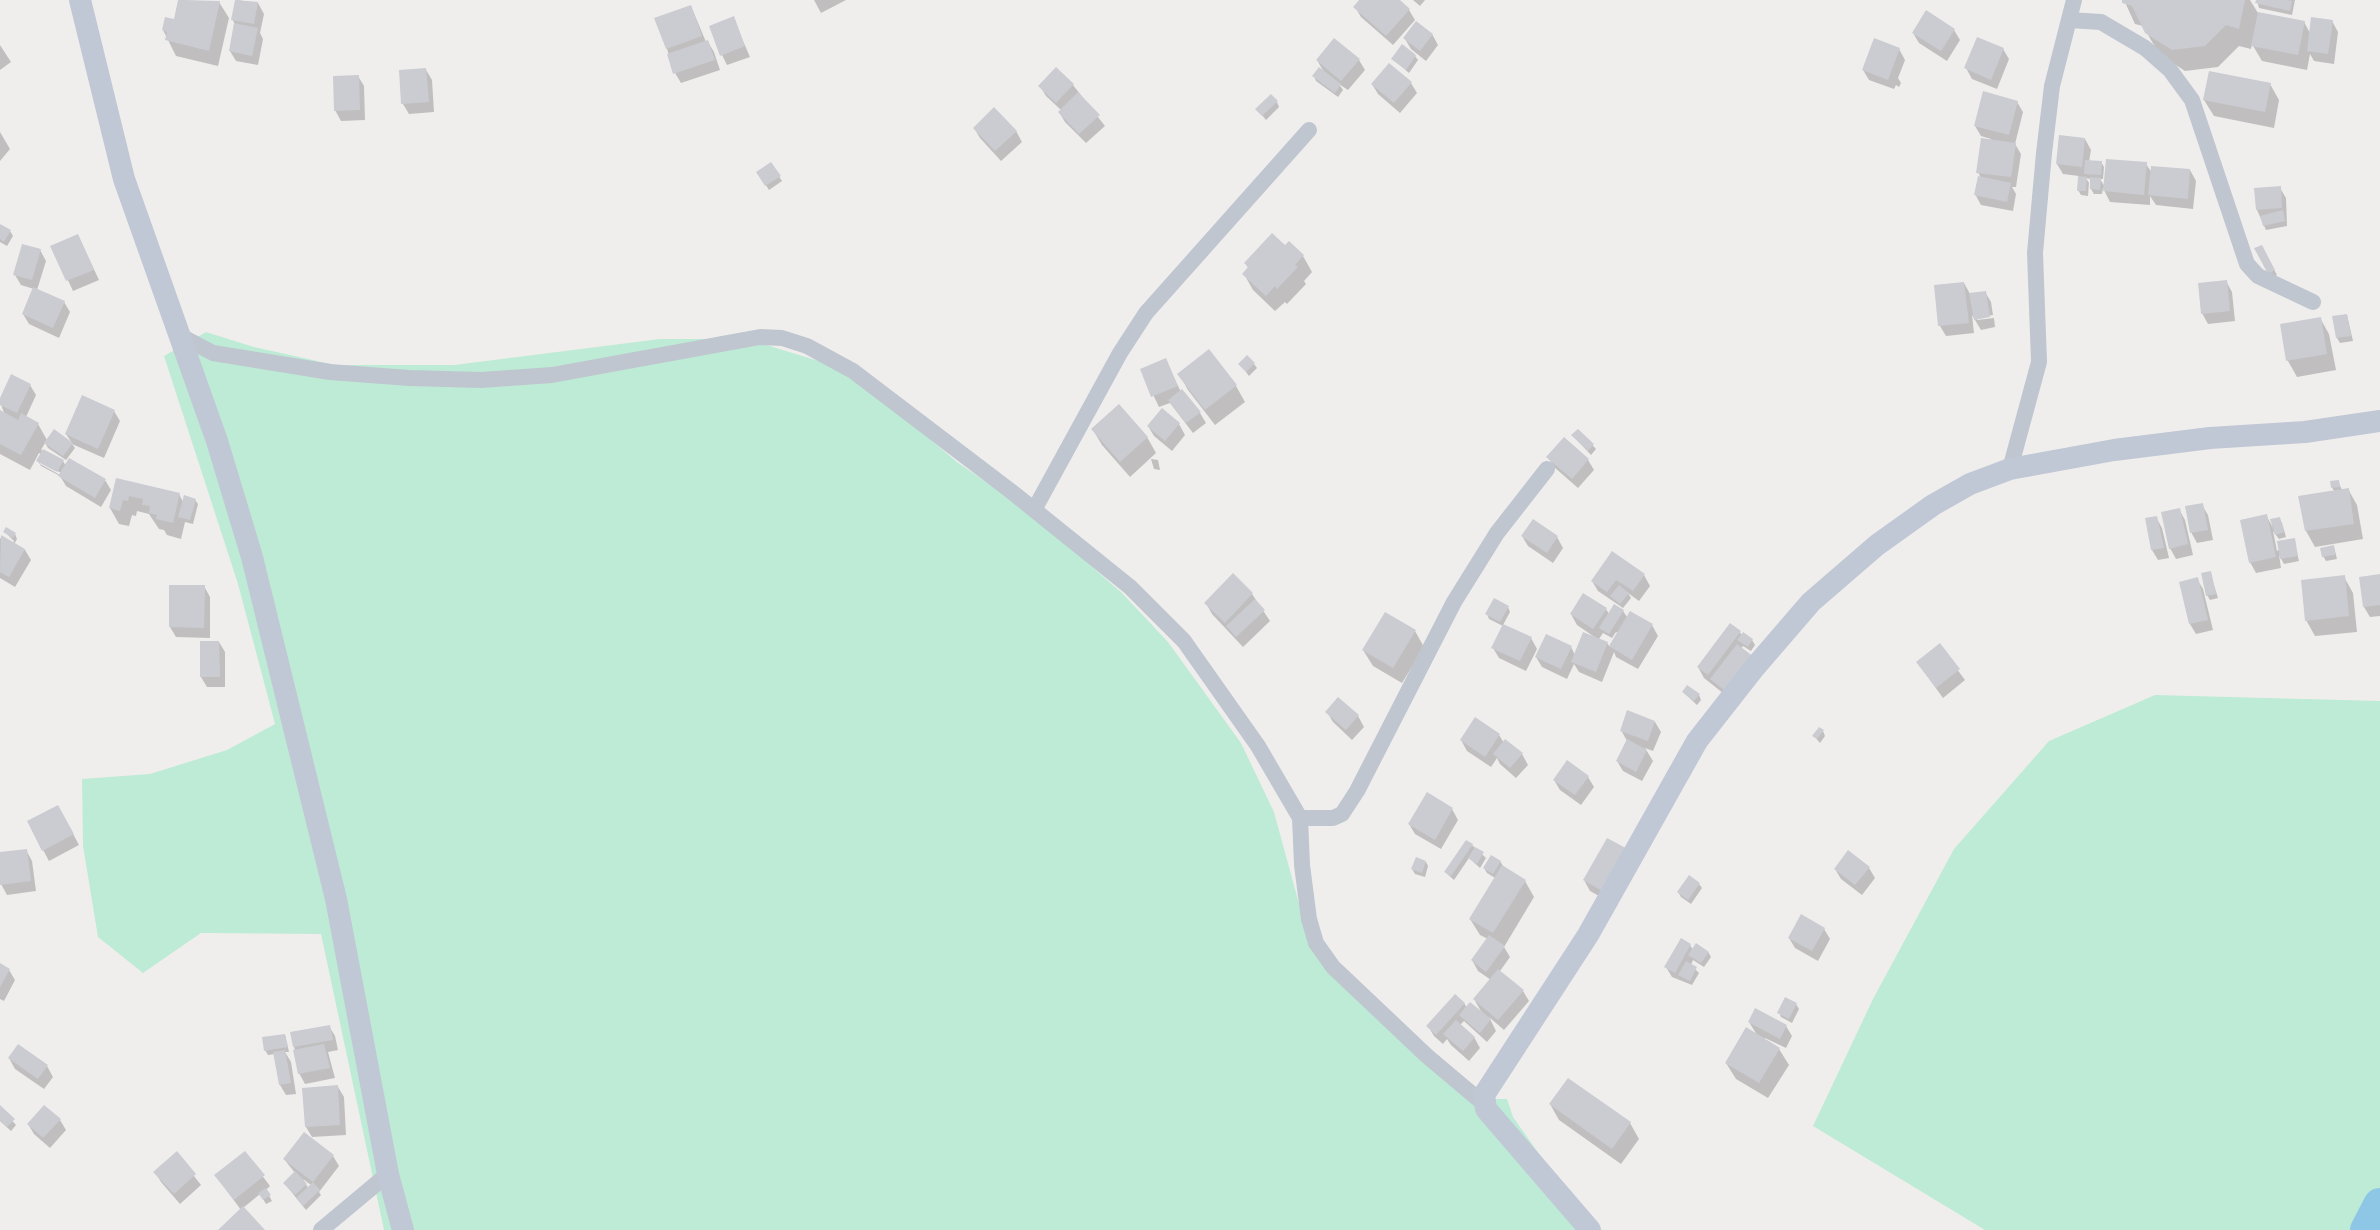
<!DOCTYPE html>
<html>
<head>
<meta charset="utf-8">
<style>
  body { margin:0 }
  canvas { display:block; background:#f0eeed }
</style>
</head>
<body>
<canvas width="2380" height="1230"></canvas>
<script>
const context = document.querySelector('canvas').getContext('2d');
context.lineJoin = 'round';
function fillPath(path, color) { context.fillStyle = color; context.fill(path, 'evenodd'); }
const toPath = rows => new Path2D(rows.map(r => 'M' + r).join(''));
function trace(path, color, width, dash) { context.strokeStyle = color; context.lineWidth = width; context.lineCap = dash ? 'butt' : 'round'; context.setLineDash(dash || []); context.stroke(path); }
const green = toPath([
  [206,332,254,347,335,365,454,365,660,339,747,339,848,370,957,462,1003,494,1067,545,1122,593,1168,642,1241,743,1274,812,1304,922,1336,960,1380,1005,1471,1085,1489,1099,1507,1099,1513,1117,1552,1172,1602,1230,384,1230,321,934,201,933,143,973,98,937,83,846,82,779,150,774,227,750,275,724,238,584,164,356],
  [2155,695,2380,701,2380,1230,1985,1230,1813,1126,1873,999,1954,849,2049,741]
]);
const shadow = toPath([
  [180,0,219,2,229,18,218,66,176,56,163,30,175,20],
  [237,0,258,3,264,14,260,33,263,39,258,65,236,61,230,51,235,24,232,19],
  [814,0,846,0,821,13],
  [1361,0,1398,0,1409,10,1415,20,1393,45,1361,17,1355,7],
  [1413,0,1425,0,1420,6],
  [2124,0,2250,0,2258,13,2304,22,2310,33,2332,21,2338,32,2334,64,2314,61,2310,54,2307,70,2262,61,2252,44,2251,49,2239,46,2218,67,2185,71,2159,54,2143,26,2135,24],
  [2257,0,2295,0,2292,15,2259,8],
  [691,6,706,42,708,42,714,52,720,70,681,83,675,73,667,49],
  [733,18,750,57,727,65,722,55],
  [1954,30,1960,40,1947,61,1919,43,1913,33],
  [1432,34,1438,45,1426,61,1411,49,1405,39],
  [0,45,11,62,0,70],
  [1899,49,1905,60,1898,78,1901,83,1899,87,1896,85,1894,89,1869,80,1863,70],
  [2003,49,2009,59,1997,89,1972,79,1966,68],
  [1415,56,1418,60,1409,73,1393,59],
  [1317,60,1359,60,1365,70,1348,90,1339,84,1343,90,1338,97,1316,81,1314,76,1325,74],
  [1389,64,1411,83,1417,93,1400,113,1378,94,1372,84],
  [426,70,432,80,434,112,409,114,403,104],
  [358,76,364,86,365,120,341,121,335,110],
  [2270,84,2279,100,2274,128,2214,116,2204,100],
  [1073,85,1105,126,1086,143,1065,122,1059,112,1061,110,1046,96,1040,86],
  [1277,102,1279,107,1266,120,1257,109],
  [2017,102,2023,112,2015,144,2021,154,2016,187,2012,187,2016,194,2013,211,1981,205,1975,194,1981,178,1978,172,1991,139,1981,136,1975,126],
  [974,128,1016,131,1022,142,1001,161,980,138],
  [0,132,10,149,0,161],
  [2085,139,2091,150,2089,162,2101,162,2104,167,2103,179,2100,179,2105,187,2146,164,2152,173,2190,170,2196,181,2193,209,2156,205,2150,196,2150,205,2110,202,2103,188,2102,194,2094,194,2091,189,2091,179,2086,178,2089,183,2088,196,2081,195,2078,190,2079,176,2063,174,2057,164],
  [771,164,782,181,769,190,758,173],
  [2280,188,2286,198,2287,226,2266,230,2257,210],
  [0,225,10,231,13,236,7,246,0,242],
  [78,235,99,280,73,291,52,246],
  [2261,246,2277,275,2272,278],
  [1285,247,1303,256,1312,272,1304,281,1306,284,1287,304,1285,302,1275,311,1253,290,1244,274,1249,269,1246,264],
  [40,250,46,261,37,290,64,302,70,312,59,338,29,324,23,314,34,289,21,285,15,275],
  [2226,281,2232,292,2235,321,2208,324,2202,313],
  [1964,283,1970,294,1985,292,1991,302,1993,315,1977,318,1977,320,1994,318,1995,327,1981,330,1972,315,1974,333,1946,336,1940,326],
  [2347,315,2353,341,2340,343,2337,338],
  [2320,318,2329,334,2336,370,2297,377,2288,361,2281,325],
  [1165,360,1181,392,1200,413,1206,423,1193,433,1170,403,1159,407,1141,370],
  [1240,364,1254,364,1257,368,1249,376],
  [1179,374,1236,386,1245,402,1215,425,1188,390],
  [30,385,36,395,26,417,38,424,47,440,72,443,66,434,114,411,120,421,104,458,72,444,75,448,66,460,48,448,45,443,41,450,63,461,66,466,105,480,111,490,101,507,66,486,60,476,41,466,38,461,41,454,39,453,30,470,0,454,0,411,4,413,0,401],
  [40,462,63,474,62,476,40,464],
  [1162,410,1179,424,1185,435,1172,451,1154,436,1148,426],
  [1093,430,1147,437,1156,453,1130,477,1102,445],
  [1578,430,1596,449,1591,455,1573,436],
  [1548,457,1588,460,1594,470,1578,488,1554,467],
  [1151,459,1158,460,1160,470,1154,469],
  [117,480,179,494,183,502,195,500,198,504,193,524,185,522,181,539,167,535,164,530,159,529,149,514,137,511,136,516,132,515,129,526,119,524,110,508],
  [2338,481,2342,490,2348,489,2357,505,2363,539,2315,547,2306,531,2300,497,2334,491,2332,487],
  [2202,505,2208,515,2213,540,2197,543,2191,532],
  [2179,509,2185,520,2193,555,2176,559,2170,548],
  [2266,515,2272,526,2279,518,2282,523,2286,537,2279,539,2273,531,2277,551,2294,540,2299,561,2284,564,2279,555,2281,568,2256,573,2250,562],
  [2156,517,2162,528,2169,558,2158,560,2152,550,2146,519],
  [5,532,15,534,17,539,14,544,25,550,31,560,15,587,0,578,0,539,2,536,13,543,14,541],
  [1522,536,1557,537,1563,548,1553,563,1528,546],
  [2334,547,2337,559,2326,561,2323,556],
  [2210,572,2218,598,2210,600,2207,595],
  [1644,575,1650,586,1639,601,1628,593,1631,598,1623,608,1598,591,1592,581],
  [2380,576,2380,616,2370,617,2364,607,2361,578],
  [2344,577,2353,593,2357,632,2315,636,2306,620],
  [2197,579,2203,589,2213,630,2196,634,2190,624],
  [204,586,210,597,210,638,176,637,170,627],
  [1252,594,1270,621,1243,647,1212,614,1206,603],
  [1508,607,1510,612,1503,625,1531,638,1537,649,1526,671,1499,658,1493,648,1503,626,1489,619,1487,614],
  [1606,609,1609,614,1623,611,1627,617,1652,625,1658,636,1638,669,1616,657,1614,652,1602,682,1579,672,1574,664,1567,679,1542,667,1536,657,1571,647,1575,655,1596,638,1577,625,1571,614],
  [1616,632,1618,633,1610,647,1607,643,1599,639,1603,633,1612,638],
  [1415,631,1424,647,1402,683,1373,666,1363,650],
  [1740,632,1742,636,1752,640,1755,645,1751,651,1743,646,1741,649,1733,701,1704,678,1698,667],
  [219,642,225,652,225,687,207,687,201,677],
  [1939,645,1965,680,1943,698,1917,662],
  [1683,692,1699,695,1701,700,1697,705],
  [1327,712,1358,716,1364,727,1352,740,1333,722],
  [1476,719,1499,735,1504,743,1522,754,1528,765,1516,778,1500,764,1497,758,1491,767,1467,751,1461,740],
  [1655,722,1661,732,1653,751,1645,748,1653,761,1642,781,1623,771,1617,761,1627,741,1621,730],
  [1823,731,1825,736,1820,743,1814,736],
  [1588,777,1594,787,1581,805,1560,790,1554,780],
  [1427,794,1452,809,1458,820,1441,849,1415,834,1409,824],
  [64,817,79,845,49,861,28,822],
  [1472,845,1486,858,1480,868,1469,858,1454,880,1445,872],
  [26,850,32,861,36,891,7,895,1,884,0,853],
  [1634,854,1617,906,1590,891,1584,880],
  [1500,861,1503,866,1525,881,1534,897,1504,947,1510,957,1500,971,1523,991,1529,1001,1504,1030,1489,1017,1496,1031,1487,1042,1464,1021,1460,1025,1474,1037,1480,1048,1469,1061,1451,1045,1447,1039,1443,1044,1434,1036,1428,1026,1464,1003,1467,1008,1482,1013,1474,999,1491,980,1478,971,1472,960,1488,939,1480,935,1470,919,1495,878,1487,873,1484,868],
  [1426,862,1428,866,1425,877,1415,874,1412,869],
  [1869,868,1875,878,1862,895,1841,879,1835,869],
  [1699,884,1702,888,1691,904,1681,897,1678,892],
  [1824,929,1830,939,1818,961,1795,948,1789,938],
  [1690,945,1693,950,1708,952,1711,957,1704,967,1693,960,1691,965,1699,973,1692,985,1672,977,1666,967],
  [0,965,9,970,15,980,4,1001,0,999],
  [1796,1004,1799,1009,1792,1023,1781,1017,1779,1012],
  [1749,1022,1786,1026,1792,1036,1786,1048,1765,1038,1764,1040,1779,1049,1789,1065,1768,1098,1736,1079,1726,1063,1757,1035],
  [329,1026,335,1036,338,1050,328,1052,335,1078,305,1084,299,1073,294,1046],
  [285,1035,289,1052,285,1052,291,1062,296,1094,286,1095,280,1085,275,1054,268,1055,265,1050],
  [9,1058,47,1066,53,1077,44,1089,15,1069],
  [338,1087,344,1097,346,1135,312,1137,306,1127,304,1089],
  [1550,1104,1630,1123,1639,1139,1621,1164,1559,1120],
  [0,1107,16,1125,11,1131,0,1121],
  [60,1120,66,1130,50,1148,34,1134,28,1124],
  [176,1153,201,1185,180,1204,161,1182,155,1172],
  [245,1153,270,1186,266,1190,272,1201,266,1204,260,1194,243,1208,264,1230,220,1230,241,1210,216,1176],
  [333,1156,339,1166,319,1192,321,1195,306,1210,285,1184,295,1173,284,1159],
  [303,1179,311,1185,308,1188,307,1186]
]);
const river = toPath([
  [2367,1230,2380,1205]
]);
const building = toPath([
  [178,0,220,1,209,51,165,40,167,32,162,30,165,17,174,19],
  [235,0,258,2,254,24,231,20],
  [1359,0,1400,0,1410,9,1386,36,1353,7],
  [2122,0,2245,0,2239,29,2226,25,2205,46,2172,50,2145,33,2132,6,2122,3],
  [2256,0,2287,0,2292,1,2290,11,2255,3],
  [691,5,702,36,666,49,654,18],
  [1926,10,1955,29,1941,51,1912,33],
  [2258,12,2305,21,2298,55,2251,46],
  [734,16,745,46,720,56,709,26],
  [2311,17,2333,20,2328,54,2307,51],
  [1416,21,1433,34,1420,51,1403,38],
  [234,23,258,28,252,56,229,51],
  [1977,37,2004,48,1991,80,1964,68],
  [1334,38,1360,59,1341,81,1316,60],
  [1874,38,1900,48,1888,80,1862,70],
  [708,40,715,60,673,74,667,54],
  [1402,44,1416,55,1406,70,1391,59],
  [1389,63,1412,82,1394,103,1371,84],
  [1056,67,1074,84,1056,103,1038,86],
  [1319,67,1341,84,1335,93,1312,76],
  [426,68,429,102,401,104,399,70],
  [2209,71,2271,83,2265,112,2203,100],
  [359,75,360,110,334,111,333,76],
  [1983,91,2018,101,2009,135,1974,126],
  [1078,92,1100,115,1079,134,1058,112],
  [1271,94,1278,101,1262,116,1255,109],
  [994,107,1017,131,995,151,973,128],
  [2059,135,2085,138,2082,167,2056,164],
  [1981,138,2016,143,2011,177,1976,173],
  [2106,159,2147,162,2144,195,2103,191],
  [2085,160,2102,161,2101,175,2084,174],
  [771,162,781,176,765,186,756,172],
  [2151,166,2190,169,2188,199,2148,195],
  [1978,176,2011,183,2007,202,1974,195],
  [2078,176,2087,177,2086,191,2077,191],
  [2090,177,2101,178,2100,190,2090,189],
  [2281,186,2282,208,2256,210,2254,188],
  [2283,210,2285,221,2263,226,2260,216],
  [0,224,11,230,4,242,0,239],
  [1272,233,1285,245,1289,241,1304,255,1295,265,1298,267,1277,289,1275,286,1266,296,1242,274,1248,267,1244,263],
  [78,234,94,270,66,281,50,246],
  [22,244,41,249,32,280,13,275],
  [2262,245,2275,270,2268,274,2254,248],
  [2227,280,2230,311,2201,314,2198,283],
  [1964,282,1969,323,1938,326,1934,285],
  [33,287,65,301,53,328,22,314],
  [1986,291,1990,317,1974,320,1969,293],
  [2347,314,2351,336,2336,338,2332,316],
  [2321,317,2327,354,2286,361,2280,324],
  [1209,349,1237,385,1205,410,1177,374],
  [1247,355,1255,363,1246,372,1238,364],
  [1166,358,1178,386,1151,397,1140,369],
  [11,374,31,384,17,413,0,405,0,398],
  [1182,389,1201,412,1186,423,1168,400],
  [82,395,115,410,98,449,65,434],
  [1119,404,1148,437,1120,462,1091,429],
  [1162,408,1180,423,1165,441,1147,426],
  [0,410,18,420,21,413,39,423,21,455,0,444],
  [54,429,73,443,63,456,44,443],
  [1578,429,1594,444,1588,451,1571,435],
  [1564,437,1589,459,1572,479,1546,457],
  [43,449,64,460,57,472,36,461],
  [69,458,106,479,95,498,58,476],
  [116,478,180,493,173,523,156,519,157,515,149,513,150,506,142,505,143,499,129,496,128,501,123,500,120,511,109,508],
  [2339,480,2340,487,2331,488,2330,481],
  [2349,488,2354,524,2305,531,2298,496],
  [184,495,196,499,190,520,178,517],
  [2203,503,2208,530,2190,533,2185,506],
  [2180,508,2188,544,2169,549,2161,512],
  [2267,514,2276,557,2249,563,2240,520],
  [2157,516,2164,548,2151,550,2145,518],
  [2280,517,2284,532,2275,535,2270,519],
  [1533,519,1558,536,1547,553,1521,536],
  [6,527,16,533,13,538,3,532],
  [1,535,25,549,9,577,0,572],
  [2295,538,2298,556,2280,559,2277,541],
  [2334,545,2335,555,2322,557,2320,548],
  [1612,551,1645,574,1633,591,1616,580,1607,592,1591,581],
  [2211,571,2216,594,2206,596,2201,573],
  [1233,573,1253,593,1225,623,1204,603],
  [2380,574,2380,605,2363,607,2359,577],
  [2345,575,2349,616,2305,621,2301,580],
  [2198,577,2208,620,2189,624,2179,582],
  [169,585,205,585,204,628,169,627],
  [1619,585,1629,593,1620,604,1610,596],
  [1583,593,1607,608,1593,629,1570,614],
  [1494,598,1509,606,1500,622,1485,614],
  [1255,599,1265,610,1236,637,1226,626],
  [1614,604,1624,610,1609,634,1599,628],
  [1630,611,1653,624,1632,660,1609,646],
  [1385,612,1416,630,1393,668,1362,650],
  [1730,623,1741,631,1708,675,1697,667],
  [1503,624,1532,637,1520,661,1491,648],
  [1583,632,1608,642,1596,672,1571,662],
  [1743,632,1753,639,1748,647,1737,640],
  [1546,634,1572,646,1561,669,1535,657],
  [200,641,219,641,220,677,200,677],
  [1940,643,1960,669,1936,688,1916,662],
  [1737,644,1754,657,1727,692,1710,679],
  [1687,685,1700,694,1694,701,1682,692],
  [1338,697,1359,715,1346,730,1325,712],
  [1627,710,1655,721,1648,741,1620,731],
  [1475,717,1500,734,1485,757,1460,740],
  [1819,727,1824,730,1817,739,1812,736],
  [1505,739,1523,753,1510,768,1493,754],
  [1627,739,1647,750,1636,772,1616,761],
  [1567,760,1589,776,1575,795,1553,780],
  [1427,792,1453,808,1435,840,1408,824],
  [58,805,74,834,42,851,27,821],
  [1607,838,1635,853,1611,896,1583,880],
  [1466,840,1473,844,1451,876,1444,872],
  [1475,847,1484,852,1477,864,1468,858],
  [27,849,31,881,0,885,0,852],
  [1848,850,1870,867,1855,885,1834,869],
  [1491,855,1501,861,1493,874,1483,868],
  [1416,857,1426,861,1422,873,1411,869],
  [1502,865,1526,880,1493,933,1469,919],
  [1689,875,1700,883,1688,900,1677,892],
  [1801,914,1825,928,1812,951,1788,938],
  [1489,935,1505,946,1486,972,1471,960],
  [1681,938,1691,944,1675,973,1664,967],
  [1696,943,1709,952,1701,963,1688,955],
  [1686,961,1697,967,1690,981,1678,975],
  [0,963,10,969,0,987],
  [1498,969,1524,990,1498,1020,1473,999],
  [1455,994,1465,1003,1436,1035,1426,1026],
  [1785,997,1797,1003,1789,1019,1777,1013],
  [1470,1002,1491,1019,1480,1033,1459,1015],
  [1755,1008,1787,1025,1780,1039,1748,1022],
  [1456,1020,1475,1037,1463,1051,1443,1034],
  [330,1025,333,1040,293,1047,290,1032],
  [1746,1027,1780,1048,1759,1083,1725,1063],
  [285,1034,288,1047,264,1051,262,1037],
  [18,1044,48,1065,38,1079,8,1058],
  [324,1044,330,1068,298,1074,293,1050],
  [285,1050,291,1083,279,1085,273,1052],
  [1568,1078,1631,1122,1612,1149,1549,1104],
  [338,1085,340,1125,305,1127,302,1088],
  [0,1105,15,1119,7,1127,0,1120],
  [44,1105,61,1119,43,1138,27,1124],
  [304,1132,334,1155,313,1182,283,1159],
  [177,1151,196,1174,174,1194,153,1172],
  [245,1151,265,1175,234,1200,214,1175],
  [295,1171,307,1184,295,1195,283,1183],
  [313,1182,320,1190,303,1206,296,1198],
  [266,1188,271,1195,263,1200,258,1193],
  [243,1206,265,1230,218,1230]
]);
const street = toPath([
  [2069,20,2101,22,2145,48,2170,70,2192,100,2247,264,2258,276,2313,302],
  [177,334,213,353,330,372,409,378,481,380,552,375,760,337,782,338,807,346,853,371,1012,492,1130,587,1184,641,1258,746,1300,818,1302,865,1309,919,1316,943,1333,967,1427,1056,1484,1104],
  [2010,469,2039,362,2035,253,2044,153,2052,86,2074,0],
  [1034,510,1120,353,1146,313,1309,130],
  [1300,818,1333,818,1342,814,1357,791,1454,602,1497,533,1547,469],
  [321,1230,388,1174]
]);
const secondary = toPath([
  [80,0,124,179,217,441,252,557,336,899,388,1174,403,1230],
  [1590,1230,1486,1109,1484,1095,1588,935,1697,741,1755,667,1811,602,1877,545,1933,505,1970,484,2010,469,2114,450,2210,438,2305,432,2380,421]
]);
fillPath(green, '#beebd6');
fillPath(shadow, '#0003');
trace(river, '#8ec7e5', 34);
fillPath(building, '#caccd2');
trace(street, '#bfc6cf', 16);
trace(secondary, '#c1c8d5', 22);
</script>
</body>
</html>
